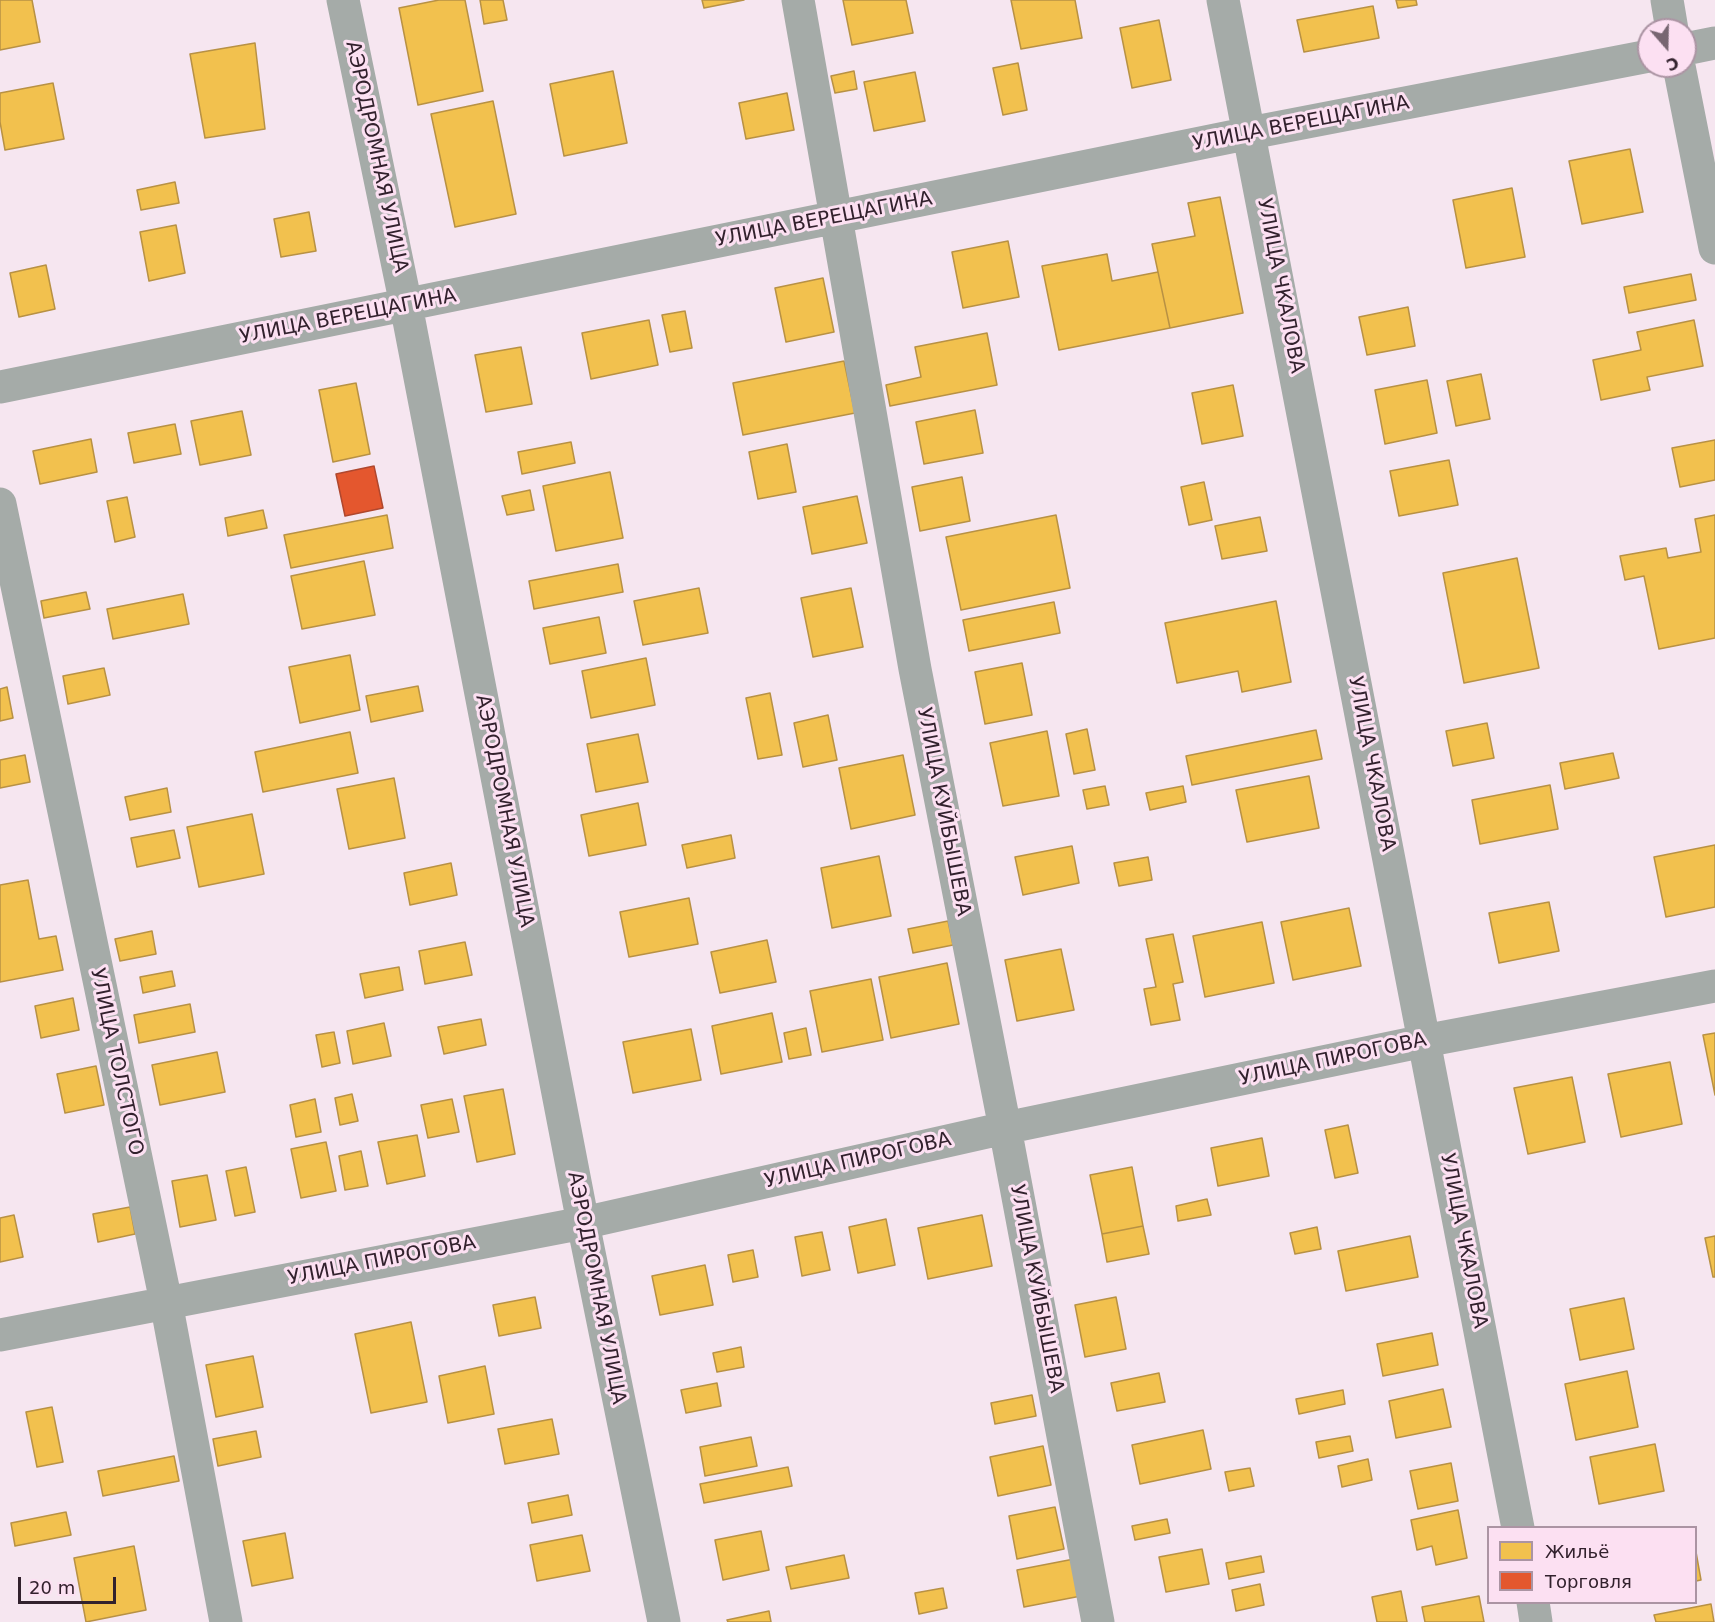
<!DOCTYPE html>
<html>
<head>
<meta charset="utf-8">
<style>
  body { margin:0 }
  #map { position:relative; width:1715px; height:1622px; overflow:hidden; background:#f6e6f0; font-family:"DejaVu Sans",sans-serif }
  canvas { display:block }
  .legend { position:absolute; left:1487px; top:1526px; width:210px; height:78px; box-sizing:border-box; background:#fce0f2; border:2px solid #ab94a3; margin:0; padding:8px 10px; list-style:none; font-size:18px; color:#32212d }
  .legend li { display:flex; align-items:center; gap:12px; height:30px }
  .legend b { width:30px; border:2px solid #ab94a3 }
  .north { position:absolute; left:1637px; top:18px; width:60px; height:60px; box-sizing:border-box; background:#fce0f2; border:2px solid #ab94a3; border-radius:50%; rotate:160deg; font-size:16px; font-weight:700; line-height:24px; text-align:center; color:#32212d }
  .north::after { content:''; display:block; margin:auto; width:21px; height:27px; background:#776671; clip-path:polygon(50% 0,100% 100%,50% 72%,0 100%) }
  .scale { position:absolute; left:18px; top:1577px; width:98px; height:27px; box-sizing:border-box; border:3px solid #32212d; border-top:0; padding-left:8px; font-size:18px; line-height:21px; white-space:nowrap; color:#32212d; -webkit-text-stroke:4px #fce0f2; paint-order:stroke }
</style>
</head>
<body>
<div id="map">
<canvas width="1715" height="1622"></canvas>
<ul class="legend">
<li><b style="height:16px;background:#f2c14e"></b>Жильё</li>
<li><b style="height:16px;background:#e4572e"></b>Торговля</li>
</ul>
<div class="north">С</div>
<div class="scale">20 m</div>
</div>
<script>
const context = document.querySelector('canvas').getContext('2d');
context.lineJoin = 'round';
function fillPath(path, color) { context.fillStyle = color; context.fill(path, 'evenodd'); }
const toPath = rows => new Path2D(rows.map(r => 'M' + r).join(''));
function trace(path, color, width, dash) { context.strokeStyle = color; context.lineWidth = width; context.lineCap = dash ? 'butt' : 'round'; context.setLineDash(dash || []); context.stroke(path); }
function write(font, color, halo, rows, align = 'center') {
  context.font = font + ' "DejaVu Sans",sans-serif'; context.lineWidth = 6; context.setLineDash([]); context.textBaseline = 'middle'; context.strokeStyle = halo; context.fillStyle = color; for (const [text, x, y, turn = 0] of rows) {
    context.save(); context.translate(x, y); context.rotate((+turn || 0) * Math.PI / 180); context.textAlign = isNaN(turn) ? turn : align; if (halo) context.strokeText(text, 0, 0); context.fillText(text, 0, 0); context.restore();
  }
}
const homes = toPath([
  [0,0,32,0,40,42,0,50,0,0],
  [439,0,465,0,483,91,418,105,399,8,439,0],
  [480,0,503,0,507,20,484,24,480,0],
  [702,0,744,0,704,8,702,0],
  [843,0,906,0,913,33,852,45,843,0],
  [1011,0,1075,0,1082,38,1021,49,1011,0],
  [1396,0,1416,0,1417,5,1398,8,1396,0],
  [1373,6,1379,38,1304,52,1297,20,1373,6],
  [1159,20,1171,80,1132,88,1120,28,1159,20],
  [255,43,265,129,205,138,190,54,255,43],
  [1018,63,1027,110,1003,115,993,68,1018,63],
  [613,71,627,143,564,156,550,84,613,71],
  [854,71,857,89,835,93,831,76,854,71],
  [915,72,925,121,874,131,864,82,915,72],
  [53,83,64,139,5,150,0,122,0,93,53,83],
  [787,93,794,130,746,139,739,103,787,93],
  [493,101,516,214,455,227,431,114,493,101],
  [1630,149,1643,212,1582,224,1569,161,1630,149],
  [175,182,179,203,141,210,137,190,175,182],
  [1512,188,1525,257,1466,268,1453,200,1512,188],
  [1220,197,1243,313,1170,328,1152,244,1195,236,1188,203,1220,197],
  [309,212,316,251,281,257,274,219,309,212],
  [176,225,185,273,149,281,140,232,176,225],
  [1008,241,1019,297,963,308,952,252,1008,241],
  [1107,254,1112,281,1158,272,1170,328,1059,350,1042,266,1107,254],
  [46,265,55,309,19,317,10,273,46,265],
  [1691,274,1696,300,1629,313,1624,287,1691,274],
  [823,278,834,332,786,342,775,288,823,278],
  [1408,307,1415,346,1367,355,1359,317,1408,307],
  [685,311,692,348,670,352,662,315,685,311],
  [649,320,658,365,591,379,582,333,649,320],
  [1694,320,1703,366,1647,377,1650,390,1601,400,1593,360,1641,350,1637,332,1694,320],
  [987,333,997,385,890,406,886,385,921,377,915,347,987,333],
  [521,347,532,404,486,412,475,355,521,347],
  [844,361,855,413,743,435,733,383,844,361],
  [1481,374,1490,419,1456,426,1447,381,1481,374],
  [1427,380,1437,433,1385,444,1375,390,1427,380],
  [356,383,370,454,333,462,319,390,356,383],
  [1233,385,1243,436,1202,444,1192,393,1233,385],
  [975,410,983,453,924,464,916,422,975,410],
  [242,411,251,455,200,465,191,421,242,411],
  [175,424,181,454,134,463,128,433,175,424],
  [91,439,97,472,40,484,33,451,91,439],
  [1715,440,1715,480,1680,487,1672,448,1715,440],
  [571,442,575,463,522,474,518,452,571,442],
  [787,444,796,492,758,499,749,452,787,444],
  [1449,460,1458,505,1399,516,1390,471,1449,460],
  [610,472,623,538,556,551,543,486,610,472],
  [962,477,970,521,920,531,912,487,962,477],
  [1204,482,1212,520,1189,525,1181,487,1204,482],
  [530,490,534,510,507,515,502,496,530,490],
  [857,496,867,543,812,554,803,507,857,496],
  [127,497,135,537,115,542,107,501,127,497],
  [263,510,267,528,228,536,225,518,263,510],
  [387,515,393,548,291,568,284,535,387,515],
  [1056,515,1070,588,961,610,946,537,1056,515],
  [1715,515,1715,638,1659,649,1644,576,1625,580,1620,556,1666,548,1668,558,1701,552,1695,519,1715,515],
  [1260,517,1267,551,1222,559,1215,526,1260,517],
  [1517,558,1539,668,1464,683,1443,573,1517,558],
  [364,561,375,615,302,629,291,576,364,561],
  [618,564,623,592,534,609,529,581,618,564],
  [699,588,708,633,643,645,634,601,699,588],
  [851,588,863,647,813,657,801,598,851,588],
  [86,592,90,609,44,618,41,601,86,592],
  [183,594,189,624,113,639,107,609,183,594],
  [1276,601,1291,682,1242,692,1238,671,1177,683,1165,623,1276,601],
  [1054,602,1060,633,969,651,963,620,1054,602],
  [599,617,606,653,550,664,543,628,599,617],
  [350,655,360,710,300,723,289,667,350,655],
  [646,658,655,705,591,718,582,671,646,658],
  [1022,663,1032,715,985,724,975,672,1022,663],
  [104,668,110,695,68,704,63,676,104,668],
  [418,686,423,711,371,722,366,696,418,686],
  [7,687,13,718,0,721,0,689,7,687],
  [770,693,782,755,758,759,746,698,770,693],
  [828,715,837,760,803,767,794,723,828,715],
  [1487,723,1494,758,1453,766,1446,731,1487,723],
  [1087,729,1095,770,1074,774,1066,734,1087,729],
  [1316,730,1322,759,1192,785,1186,756,1316,730],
  [1047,731,1059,796,1003,806,990,743,1047,731],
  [350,732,358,773,263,792,255,752,350,732],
  [638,734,648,782,596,792,587,744,638,734],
  [1613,753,1619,778,1565,789,1560,763,1613,753],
  [25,755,30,782,0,788,0,760,25,755],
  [903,755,915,815,851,829,839,768,903,755],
  [1309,776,1319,828,1247,842,1236,790,1309,776],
  [394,778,405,838,349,849,337,789,394,778],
  [1550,785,1558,829,1480,844,1472,800,1550,785],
  [1105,786,1109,805,1087,809,1083,790,1105,786],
  [1183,786,1186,802,1150,810,1146,793,1183,786],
  [167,788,171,812,130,820,125,797,167,788],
  [638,803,646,845,589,856,581,815,638,803],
  [252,814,264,874,199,887,187,827,252,814],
  [174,830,180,858,137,867,131,838,174,830],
  [731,835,735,858,687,868,682,845,731,835],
  [1715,845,1715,907,1666,917,1654,857,1715,845],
  [1072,846,1079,883,1023,895,1015,857,1072,846],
  [879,856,891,916,832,928,821,868,879,856],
  [1148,857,1152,880,1119,886,1114,863,1148,857],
  [451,863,457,895,410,905,404,873,451,863],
  [28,880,39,939,56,936,63,970,0,982,0,885,28,880],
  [689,898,698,944,629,957,620,912,689,898],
  [1549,902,1559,951,1499,963,1489,913,1549,902],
  [1349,908,1361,966,1293,980,1281,922,1349,908],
  [948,921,953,945,913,953,908,929,948,921],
  [1262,922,1274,983,1205,997,1193,936,1262,922],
  [152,931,156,954,120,961,115,939,152,931],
  [1173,934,1183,982,1173,984,1180,1020,1151,1025,1144,989,1156,987,1146,939,1173,934],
  [767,940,776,982,720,993,711,952,767,940],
  [465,942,472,975,425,984,419,951,465,942],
  [1061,949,1074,1010,1017,1021,1005,960,1061,949],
  [947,963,959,1024,891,1038,879,977,947,963],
  [399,967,403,990,365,998,360,974,399,967],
  [172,971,175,986,143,993,140,977,172,971],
  [871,979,883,1040,822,1052,810,991,871,979],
  [73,998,79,1030,41,1038,35,1006,73,998],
  [190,1004,195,1032,139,1043,134,1015,190,1004],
  [772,1013,782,1062,721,1074,712,1026,772,1013],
  [481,1019,486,1045,444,1054,438,1027,481,1019],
  [384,1023,391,1056,353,1064,347,1031,384,1023],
  [806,1028,811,1055,789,1059,784,1033,806,1028],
  [691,1029,701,1080,633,1093,623,1042,691,1029],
  [334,1032,340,1063,322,1067,316,1035,334,1032],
  [1715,1033,1715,1095,1703,1035,1715,1033],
  [217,1052,225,1092,160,1105,152,1065,217,1052],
  [1670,1062,1682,1124,1621,1137,1608,1074,1670,1062],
  [96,1066,104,1105,65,1113,57,1074,96,1066],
  [1572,1077,1585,1142,1528,1154,1514,1088,1572,1077],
  [503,1089,515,1154,477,1162,464,1096,503,1089],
  [352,1094,358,1121,340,1125,335,1098,352,1094],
  [315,1099,321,1132,296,1137,290,1105,315,1099],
  [452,1099,459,1132,428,1138,421,1105,452,1099],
  [1348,1125,1358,1173,1335,1178,1325,1130,1348,1125],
  [417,1135,425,1176,387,1184,378,1142,417,1135],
  [1262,1138,1269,1176,1218,1186,1211,1148,1262,1138],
  [326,1142,336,1191,301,1198,291,1149,326,1142],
  [361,1151,368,1186,345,1190,339,1156,361,1151],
  [246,1167,255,1212,235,1216,226,1171,246,1167],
  [1132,1167,1143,1226,1102,1234,1090,1175,1132,1167],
  [207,1175,216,1220,180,1227,172,1181,207,1175],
  [1207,1199,1211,1215,1178,1221,1176,1206,1207,1199],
  [130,1207,135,1234,98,1242,93,1214,130,1207],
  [14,1215,23,1257,0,1262,0,1218,14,1215],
  [982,1215,992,1266,928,1279,918,1228,982,1215],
  [886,1219,895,1265,858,1273,849,1227,886,1219],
  [1143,1226,1149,1254,1107,1262,1102,1234,1143,1226],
  [1317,1227,1321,1249,1295,1254,1290,1233,1317,1227],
  [822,1232,830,1270,802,1276,795,1237,822,1232],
  [1410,1236,1418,1277,1346,1291,1338,1251,1410,1236],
  [1715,1236,1715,1277,1713,1277,1705,1238,1715,1236],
  [753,1250,758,1277,733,1282,728,1255,753,1250],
  [705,1265,713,1305,660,1315,652,1276,705,1265],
  [535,1297,541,1328,499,1336,493,1305,535,1297],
  [1116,1297,1126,1349,1085,1357,1075,1305,1116,1297],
  [1624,1298,1634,1349,1580,1360,1570,1309,1624,1298],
  [411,1322,427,1402,371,1413,355,1334,411,1322],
  [1432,1333,1438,1365,1383,1376,1377,1344,1432,1333],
  [741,1347,744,1367,717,1372,713,1353,741,1347],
  [253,1356,263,1407,216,1417,206,1365,253,1356],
  [485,1366,494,1414,448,1423,439,1376,485,1366],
  [1627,1371,1638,1427,1576,1440,1565,1384,1627,1371],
  [1159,1373,1165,1402,1117,1411,1111,1383,1159,1373],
  [717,1383,721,1406,686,1413,681,1390,717,1383],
  [1443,1389,1451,1427,1396,1438,1389,1401,1443,1389],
  [1343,1390,1345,1404,1299,1414,1296,1399,1343,1390],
  [1032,1395,1036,1416,995,1424,991,1403,1032,1395],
  [52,1407,63,1462,37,1467,26,1412,52,1407],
  [552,1419,559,1454,505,1464,498,1429,552,1419],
  [1203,1430,1211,1469,1140,1484,1132,1445,1203,1430],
  [256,1431,261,1457,218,1466,213,1439,256,1431],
  [1350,1436,1353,1451,1319,1458,1316,1442,1350,1436],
  [751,1437,757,1466,705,1476,700,1447,751,1437],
  [1655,1444,1664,1491,1599,1504,1590,1457,1655,1444],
  [1043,1446,1051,1485,998,1496,990,1457,1043,1446],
  [174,1456,179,1481,103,1496,98,1471,174,1456],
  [1368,1459,1372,1480,1342,1487,1338,1466,1368,1459],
  [1451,1463,1458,1501,1418,1509,1410,1471,1451,1463],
  [788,1467,792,1486,704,1503,700,1484,788,1467],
  [1250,1468,1254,1486,1229,1491,1225,1472,1250,1468],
  [568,1495,572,1515,532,1523,528,1503,568,1495],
  [1055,1507,1064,1549,1017,1559,1009,1516,1055,1507],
  [1458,1510,1467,1558,1436,1565,1432,1546,1417,1550,1411,1520,1458,1510],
  [66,1512,71,1535,15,1546,11,1523,66,1512],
  [1167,1519,1170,1533,1135,1540,1132,1526,1167,1519],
  [761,1531,769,1570,723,1580,715,1540,761,1531],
  [285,1533,293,1578,252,1586,243,1541,285,1533],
  [582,1535,590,1571,537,1581,530,1545,582,1535],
  [134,1546,146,1610,86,1622,74,1558,134,1546],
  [1202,1549,1209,1584,1166,1592,1159,1557,1202,1549],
  [1696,1552,1701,1580,1696,1581,1696,1552],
  [844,1555,849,1578,791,1589,786,1567,844,1555],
  [1261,1556,1264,1572,1229,1579,1226,1563,1261,1556],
  [1074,1559,1081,1596,1024,1607,1017,1570,1074,1559],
  [1260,1584,1264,1605,1236,1611,1232,1590,1260,1584],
  [943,1588,947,1608,919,1614,915,1593,943,1588],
  [1401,1591,1407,1622,1377,1622,1372,1597,1401,1591],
  [1479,1596,1484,1622,1425,1622,1422,1607,1479,1596],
  [1711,1604,1714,1622,1656,1622,1654,1615,1711,1604],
  [769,1611,771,1622,728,1622,727,1620,769,1611]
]);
const shops = toPath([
  [374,466,383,508,345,516,336,474,374,466]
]);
const minor = toPath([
  [343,0,406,305,583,1223,664,1622],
  [798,0,915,669,1005,1128,1098,1622],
  [1223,0,1518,1528],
  [1667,0,1672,30],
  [1685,49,1715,43],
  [1679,66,1715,248],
  [0,387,1250,133,1649,56],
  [0,504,166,1302,226,1622],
  [0,1335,583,1223,1005,1128,1424,1041,1715,986],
  [1533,1602,1536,1622]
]);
const streetNames = [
  ["УЛИЦА ВЕРЕЩАГИНА",1301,124,-11],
  ["АЭРОДРОМНАЯ УЛИЦА",376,157,78],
  ["УЛИЦА ВЕРЕЩАГИНА",824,220,-11],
  ["УЛИЦА ЧКАЛОВА",1280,286,79],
  ["УЛИЦА ВЕРЕЩАГИНА",348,317,-11],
  ["УЛИЦА ЧКАЛОВА",1371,764,79],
  ["АЭРОДРОМНАЯ УЛИЦА",504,811,79],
  ["УЛИЦА КУЙБЫШЕВА",943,812,79],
  ["УЛИЦА ПИРОГОВА",1333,1060,-12],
  ["УЛИЦА ТОЛСТОГО",116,1062,78],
  ["УЛИЦА ПИРОГОВА",858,1161,-13],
  ["УЛИЦА ЧКАЛОВА",1463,1241,79],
  ["УЛИЦА ПИРОГОВА",382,1261,-11],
  ["АЭРОДРОМНАЯ УЛИЦА",596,1288,79],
  ["УЛИЦА КУЙБЫШЕВА",1036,1289,79]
];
fillPath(homes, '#f2c14e');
trace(homes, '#b89144', 1.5);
fillPath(shops, '#e4572e');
trace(shops, '#af472e', 1.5);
trace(minor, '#a5aba8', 33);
write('20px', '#32212d', '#fce0f2', streetNames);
</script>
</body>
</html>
